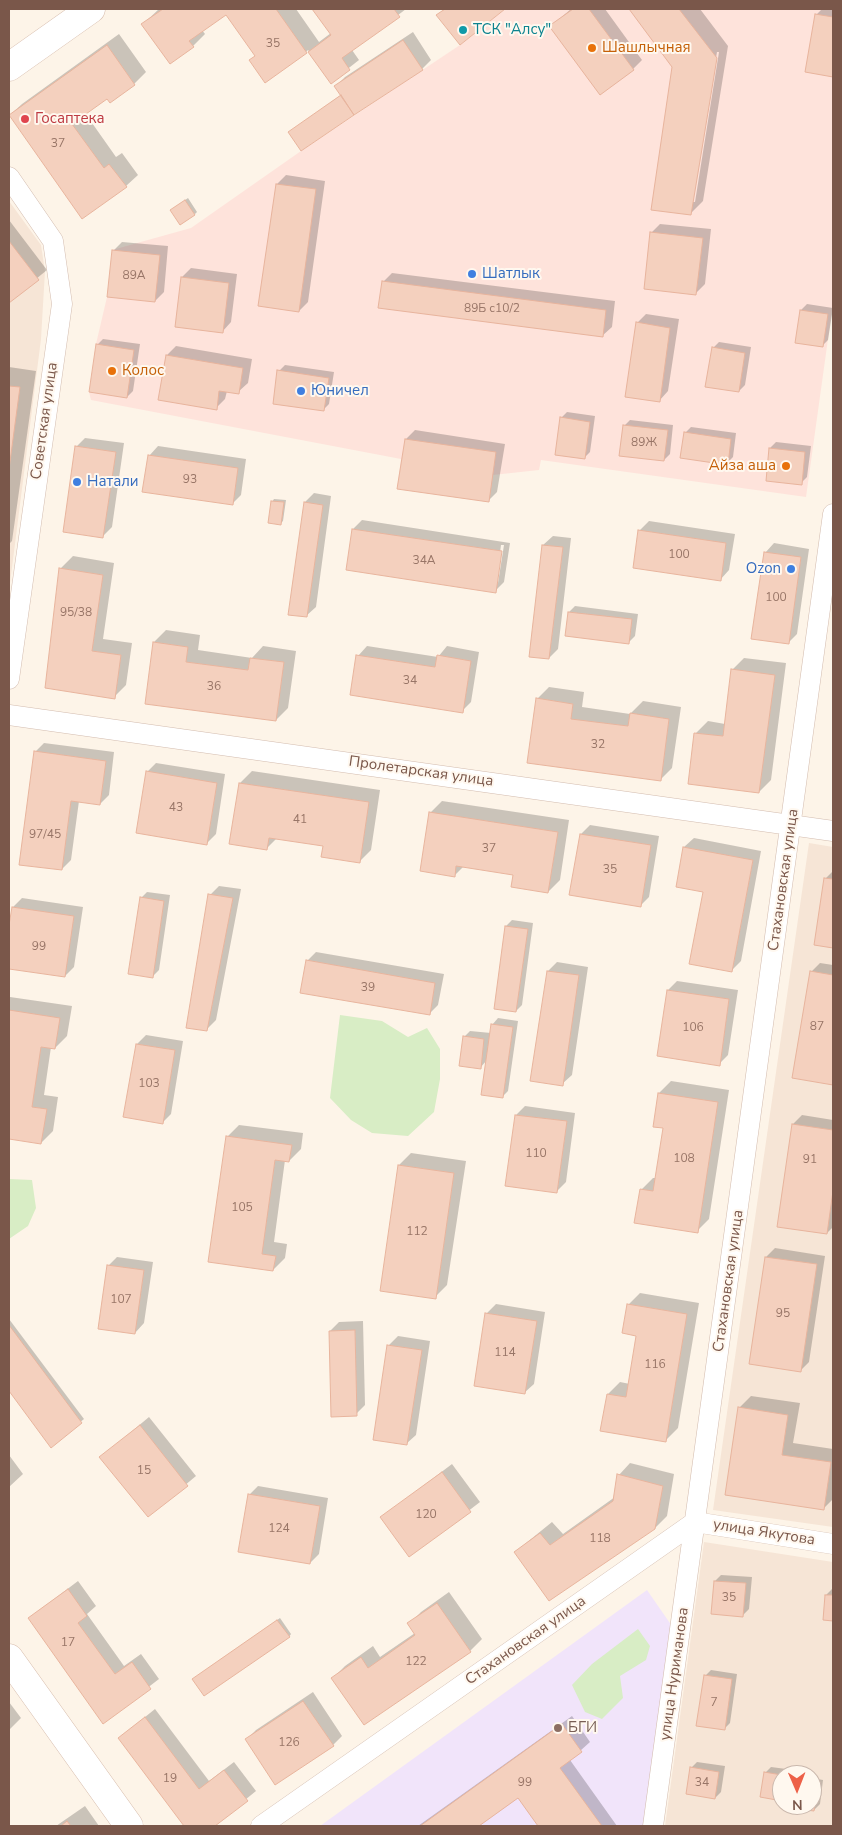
<!DOCTYPE html>
<html>
<head>
<meta charset="utf-8">
<style>
  body { margin:0 }
  #map { position:relative; width:842px; height:1835px; overflow:hidden; background:#fdf4e8; font-family:"Nunito Sans",sans-serif }
  canvas { display:block }
  .frame { position:absolute; inset:0; border:10px solid #7a574a; pointer-events:none }
  .north { position:absolute; left:772px; top:1765px; width:50px; height:50px; box-sizing:border-box; background:#fff8ef; border:1px solid #cab8ad; border-radius:50%; rotate:179deg; font-size:14px; font-weight:700; line-height:20px; text-align:center; color:#7a574a }
  .north::after { content:''; display:block; margin:auto; width:18px; height:22px; background:#ed6148; clip-path:polygon(50% 0,100% 100%,50% 72%,0 100%) }
</style>
</head>
<body>
<div id="map">
<canvas width="842" height="1835"></canvas>
<div class="frame"></div>
<div class="north">N</div>
</div>
<script>
const context = document.querySelector('canvas').getContext('2d');
context.lineJoin = 'round';
function fillPath(path, color) { context.fillStyle = color; context.fill(path, 'evenodd'); }
const toPath = rows => new Path2D(rows.map(r => 'M' + r).join(''));
function trace(path, color, width, dash) { context.strokeStyle = color; context.lineWidth = width; context.lineCap = dash ? 'butt' : 'round'; context.setLineDash(dash || []); context.stroke(path); }
function write(font, color, halo, rows, align = 'center') {
  context.font = font + ' "Nunito Sans",sans-serif'; context.lineWidth = 4; context.setLineDash([]); context.textBaseline = 'middle'; context.strokeStyle = halo; context.fillStyle = color; for (const [text, x, y, turn = 0] of rows) {
    context.save(); context.translate(x, y); context.rotate((+turn || 0) * Math.PI / 180); context.textAlign = isNaN(turn) ? turn : align; if (halo) context.strokeText(text, 0, 0); context.fillText(text, 0, 0); context.restore();
  }
}
const residential = toPath([
  [9,201,41,245,45,271,41,339,9,591],
  [809,843,833,847,833,1527,713,1510],
  [704,1542,833,1562,833,1826,665,1826],
  [782,1775,812,1775,812,1805,782,1805]
]);
const commercial = toPath([
  [505,9,833,9,833,303,806,497,541,460,539,470,493,475,489,502,397,489,401,459,91,400,89,392,96,344,107,297,112,250,191,228,301,151,460,45]
]);
const education = toPath([
  [647,1590,674,1629,645,1826,320,1826]
]);
const green = toPath([
  [340,1015,382,1021,408,1037,427,1028,440,1049,440,1079,434,1112,408,1136,372,1133,351,1120,330,1098],
  [9,1179,32,1180,36,1208,28,1226,9,1239],
  [638,1629,650,1646,646,1660,620,1676,623,1698,602,1719,585,1712,572,1685,592,1664]
]);
const shadow = toPath([
  [159,9,296,9,319,42,331,33,314,9,406,9,352,50,359,60,331,82,308,50,306,52,256,56,226,13,202,30,205,34,193,46,143,24],
  [445,9,503,9,460,43,438,15],
  [571,9,605,9,642,60,633,69,551,26],
  [631,9,700,9,728,46,703,201,691,213,674,67],
  [717,52,719,52,695,202,692,202],
  [822,9,833,9,833,76,806,71,816,15],
  [413,32,431,60,422,69,289,133,342,94,336,86,345,77],
  [119,34,146,72,134,84,107,97,85,113,116,157,122,153,138,175,126,186,10,115,22,104],
  [286,175,325,181,308,302,299,311,277,184],
  [188,198,197,212,195,214,171,210],
  [9,220,47,270,9,301],
  [660,224,711,229,705,284,696,293,651,233],
  [122,242,168,246,164,292,155,301,113,251],
  [191,268,237,274,231,322,222,332,182,277],
  [392,273,615,301,612,327,602,336,383,282],
  [807,304,833,308,828,340,822,346,801,310],
  [646,314,679,319,668,391,659,401,637,323],
  [103,339,140,344,133,391,127,397,97,345],
  [719,342,751,347,745,385,739,391,713,348],
  [176,346,252,359,248,383,238,392,227,391,225,399,216,408,167,355],
  [285,365,334,372,329,404,323,410,279,371],
  [9,367,36,371,12,541,9,544],
  [567,412,595,416,590,452,584,458,561,418],
  [630,420,673,425,670,454,664,460,624,426],
  [691,427,736,433,733,457,727,463,685,433],
  [415,430,505,444,497,492,488,501,406,439],
  [85,438,124,443,112,527,103,536,76,447],
  [776,442,811,446,807,477,801,483,770,448],
  [158,446,246,459,241,495,232,504,149,456],
  [314,493,331,496,316,607,306,616,305,502],
  [274,499,286,500,283,521,281,523,272,502],
  [362,520,510,543,504,582,495,591,353,529],
  [501,545,504,545,498,583,496,583],
  [649,521,735,534,729,570,720,580,639,531],
  [553,536,571,538,558,649,549,658,543,545],
  [774,543,809,549,797,634,788,643,765,553],
  [73,556,114,563,103,639,132,643,126,685,114,697,46,687,61,568],
  [575,606,638,614,635,636,629,642,569,612],
  [166,630,200,635,198,650,252,658,263,646,296,651,288,708,276,720,154,642],
  [367,646,438,657,447,646,479,652,471,702,462,711,358,656],
  [744,658,786,663,771,780,759,792,689,783,696,733,708,721,725,724,732,670],
  [549,687,584,692,582,707,630,714,643,701,681,707,672,768,660,780,537,699],
  [44,743,114,752,109,795,100,804,79,801,71,860,62,869,35,752],
  [156,763,225,774,216,834,207,843,147,772],
  [252,771,380,790,371,850,359,862,324,845,277,838,266,849,240,783],
  [442,801,569,820,560,880,548,892,514,874,464,866,454,876,430,813],
  [590,825,659,836,649,897,640,906,581,834],
  [694,838,761,851,741,961,732,970,704,891,684,847],
  [833,871,833,946,815,943,826,878],
  [219,886,241,889,216,1020,207,1029,210,895],
  [147,892,170,895,159,970,153,976,141,898],
  [22,898,83,907,74,967,65,976,9,968,9,934,13,907],
  [512,920,533,923,522,1005,516,1011,506,926],
  [316,952,444,974,438,1005,429,1014,307,961],
  [557,962,588,967,572,1075,562,1084,532,1080,548,971],
  [820,963,833,965,833,1084,794,1077,811,972],
  [677,981,738,990,728,1055,719,1064,668,990],
  [10,997,72,1006,67,1036,55,1048,51,1047,44,1095,58,1097,53,1131,41,1143,9,1138],
  [498,1018,518,1021,508,1091,502,1097,487,1060,480,1068,464,1037,470,1031,491,1033,492,1025],
  [146,1035,183,1041,171,1114,162,1123,125,1116,137,1044],
  [671,1081,729,1090,709,1219,697,1231,641,1190,653,1178,656,1178,664,1127,659,1093],
  [525,1106,575,1113,566,1182,557,1191,516,1115],
  [802,1115,833,1120,833,1227,827,1233,793,1124],
  [239,1125,303,1133,301,1149,289,1161,285,1160,274,1242,287,1244,285,1258,273,1270,209,1261,227,1137],
  [411,1153,466,1161,447,1285,435,1297,399,1165],
  [775,1248,825,1256,809,1362,800,1371,766,1257],
  [117,1257,153,1262,144,1323,135,1333,108,1266],
  [640,1293,699,1303,678,1428,666,1440,608,1394,620,1382,630,1384,638,1335,628,1305],
  [496,1304,545,1312,534,1384,524,1393,486,1314],
  [9,1319,84,1419,51,1446,9,1389],
  [363,1321,365,1405,356,1414,330,1331,339,1322],
  [398,1336,430,1341,416,1435,406,1444,389,1345],
  [751,1396,800,1403,793,1443,833,1449,833,1499,823,1509,739,1408],
  [149,1417,196,1476,148,1516,101,1457],
  [9,1455,23,1474,9,1487],
  [630,1463,674,1474,667,1516,655,1528,515,1552,552,1522,563,1534,615,1497,619,1475],
  [452,1464,480,1502,410,1556,382,1517],
  [258,1486,328,1498,319,1554,310,1563,249,1495],
  [721,1575,752,1577,749,1609,743,1615,715,1581],
  [78,1581,96,1606,87,1614,124,1666,141,1654,159,1679,103,1722,29,1618],
  [832,1589,833,1620,824,1619,826,1595],
  [449,1592,482,1639,470,1651,333,1678,345,1666,373,1646,380,1657,415,1633,409,1624,421,1612],
  [280,1618,291,1634,289,1637,193,1679],
  [711,1670,737,1674,730,1723,724,1729,705,1676],
  [313,1692,342,1736,333,1745,247,1739,256,1730],
  [9,1702,21,1718,9,1730],
  [155,1709,209,1781,234,1762,256,1791,213,1826,185,1826,119,1738],
  [572,1716,590,1742,570,1760,617,1826,540,1826,518,1796,477,1826,418,1826],
  [697,1762,725,1766,721,1792,715,1798,691,1768],
  [771,1767,794,1770,793,1775,782,1775,782,1799,765,1773],
  [812,1778,823,1780,820,1804,814,1810,786,1805,812,1805],
  [85,1806,99,1826,56,1826]
]);
const building = toPath([
  [163,9,276,9,307,53,265,83,249,60,255,56,226,15,189,41,194,47,170,64,141,24,163,9],
  [312,9,394,9,400,17,342,58,350,70,331,84,308,52,331,35,312,9],
  [445,9,505,9,460,45,436,15,445,9],
  [573,9,589,9,634,70,600,95,549,26,573,9],
  [629,9,679,9,717,58,691,215,651,210,672,67,629,9],
  [815,14,833,17,833,77,805,72,815,14],
  [403,40,423,70,354,115,334,86,403,40],
  [107,45,135,85,110,103,107,99,72,124,104,168,109,164,127,187,82,219,9,115,107,45],
  [341,95,354,115,301,151,288,132,341,95],
  [276,184,316,189,299,312,258,306,276,184],
  [185,200,195,215,180,225,170,210,185,200],
  [650,232,703,238,696,295,644,289,650,232],
  [9,241,39,280,9,303,9,241],
  [112,250,160,255,155,302,107,297,112,250],
  [181,277,229,283,223,333,175,327,181,277],
  [382,281,606,310,603,337,378,308,382,281],
  [800,310,828,314,823,347,795,343,800,310],
  [636,322,670,328,660,402,625,397,636,322],
  [96,344,134,350,127,398,89,392,96,344],
  [712,347,745,353,739,392,705,387,712,347],
  [166,355,243,368,239,394,219,391,217,410,158,400,166,355],
  [277,370,329,378,324,411,273,404,277,370],
  [9,386,20,387,9,469,9,386],
  [560,417,590,422,585,459,555,455,560,417],
  [623,425,668,430,664,461,619,456,623,425],
  [684,432,731,439,728,465,680,458,684,432],
  [405,439,496,452,489,502,397,489,405,439],
  [75,446,116,452,103,538,63,532,75,446],
  [769,448,805,452,802,485,766,481,769,448],
  [148,455,238,468,233,505,142,492,148,455],
  [271,501,284,502,281,525,268,523,271,501],
  [304,502,323,505,307,617,288,615,304,502],
  [352,529,502,551,496,593,346,570,352,529],
  [638,530,726,543,721,581,633,568,638,530],
  [542,545,563,547,549,659,529,657,542,545],
  [764,552,801,557,789,644,751,639,764,552],
  [59,568,103,575,92,651,121,655,115,699,45,688,59,568],
  [568,612,632,619,629,644,565,636,568,612],
  [153,642,188,647,186,662,248,670,250,658,284,662,276,721,145,704,153,642],
  [356,655,435,667,437,655,471,661,463,713,350,695,356,655],
  [731,669,775,675,759,793,688,784,694,733,723,736,731,669],
  [536,698,573,704,571,719,628,726,630,713,669,719,661,781,527,763,536,698],
  [34,751,106,761,100,805,71,801,62,870,19,865,34,751],
  [146,771,217,783,207,845,136,833,146,771],
  [239,783,369,802,360,863,321,857,323,846,269,838,267,850,229,844,239,783],
  [429,812,558,832,548,893,511,887,513,875,456,866,455,877,420,871,429,812],
  [580,834,651,845,641,907,569,895,580,834],
  [683,847,753,860,732,972,689,964,703,892,676,887,683,847],
  [824,878,833,879,833,948,814,945,824,878],
  [208,894,233,898,207,1031,186,1028,208,894],
  [140,897,164,901,153,978,128,974,140,897],
  [12,907,74,916,65,977,9,969,9,925,12,907],
  [505,926,528,929,516,1012,494,1009,505,926],
  [306,960,435,983,430,1015,300,993,306,960],
  [547,971,579,975,563,1086,530,1081,547,971],
  [810,971,833,975,833,1085,792,1078,810,971],
  [667,990,729,999,720,1066,657,1056,667,990],
  [9,1010,60,1018,55,1049,41,1047,32,1107,47,1109,41,1144,9,1139,9,1010],
  [491,1024,513,1027,503,1098,481,1095,491,1024],
  [463,1036,484,1039,481,1069,459,1066,463,1036],
  [136,1044,175,1050,163,1124,123,1117,136,1044],
  [658,1093,718,1102,698,1233,634,1223,640,1189,653,1191,663,1128,653,1127,658,1093],
  [515,1115,567,1121,557,1193,505,1186,515,1115],
  [792,1124,833,1130,833,1191,827,1234,777,1227,792,1124],
  [226,1136,292,1145,289,1162,275,1160,262,1254,276,1256,273,1271,208,1262,226,1136],
  [398,1165,454,1173,436,1299,380,1291,398,1165],
  [765,1257,817,1264,801,1372,749,1364,765,1257],
  [107,1265,144,1270,135,1334,98,1329,107,1265],
  [627,1304,687,1314,666,1442,600,1431,607,1394,626,1397,636,1336,622,1333,627,1304],
  [485,1313,537,1321,525,1394,474,1386,485,1313],
  [9,1325,82,1423,51,1448,9,1391,9,1325],
  [355,1330,357,1416,331,1417,329,1331,355,1330],
  [387,1345,422,1350,407,1445,373,1440,387,1345],
  [738,1407,788,1415,782,1455,831,1462,824,1510,725,1495,738,1407],
  [140,1425,188,1486,148,1517,99,1457,140,1425],
  [442,1472,471,1512,409,1557,380,1517,442,1472],
  [617,1474,663,1486,655,1529,549,1601,514,1552,540,1533,550,1545,613,1501,617,1474],
  [248,1494,320,1506,310,1564,238,1552,248,1494],
  [714,1581,746,1583,743,1617,711,1614,714,1581],
  [68,1589,87,1616,78,1623,115,1674,132,1662,151,1689,103,1724,28,1618,68,1589],
  [825,1595,833,1595,833,1621,823,1620,825,1595],
  [437,1603,471,1652,364,1725,331,1678,361,1657,368,1668,415,1635,407,1623,437,1603],
  [277,1620,290,1637,204,1696,192,1679,277,1620],
  [704,1675,732,1679,725,1730,696,1726,704,1675],
  [303,1701,334,1746,275,1785,245,1739,303,1701],
  [145,1717,199,1789,224,1770,248,1801,215,1826,184,1826,118,1738,145,1717],
  [562,1724,582,1752,560,1768,602,1826,538,1826,518,1798,479,1826,420,1826,562,1724],
  [690,1767,719,1772,715,1799,686,1794,690,1767],
  [764,1772,782,1775,782,1801,760,1797,764,1772],
  [812,1785,818,1786,814,1811,784,1807,784,1805,812,1805,812,1785],
  [67,1821,71,1826,61,1826,67,1821]
]);
const street = toPath([
  [9,177,53,241,62,304,9,679],
  [9,715,833,831],
  [695,1522,833,1544],
  [261,1826,695,1522],
  [653,1826,833,514]
]);
const secondary = toPath([
  [9,67,91,9],
  [9,1658,129,1826]
]);
const markers = [
  [463,30,5,"#0f9aa8"],
  [592,48,5,"#e8710a"],
  [25,119,5,"#e0444e"],
  [472,274,5,"#3f7fe0"],
  [112,371,5,"#e8710a"],
  [301,391,5,"#3f7fe0"],
  [786,466,5,"#e8710a"],
  [77,482,5,"#3f7fe0"],
  [791,569,5,"#3f7fe0"],
  [558,1728,5,"#8d6e63"]
];
const numberNames = [
  ["35",273,44],
  ["37",58,144],
  ["89А",134,276],
  ["89Б с10/2",492,309],
  ["89Ж",644,443],
  ["93",190,480],
  ["100",679,555],
  ["34А",424,561],
  ["100",776,598],
  ["95/38",76,613],
  ["34",410,681],
  ["36",214,687],
  ["32",598,745],
  ["43",176,808],
  ["41",300,820],
  ["97/45",45,835],
  ["37",489,849],
  ["35",610,870],
  ["99",39,947],
  ["39",368,988],
  ["87",817,1027],
  ["106",693,1028],
  ["103",149,1084],
  ["110",536,1154],
  ["108",684,1159],
  ["91",810,1160],
  ["105",242,1208],
  ["112",417,1232],
  ["107",121,1300],
  ["95",783,1314],
  ["114",505,1353],
  ["116",655,1365],
  ["15",144,1471],
  ["120",426,1515],
  ["124",279,1529],
  ["118",600,1539],
  ["35",729,1598],
  ["17",68,1643],
  ["122",416,1662],
  ["7",714,1703],
  ["126",289,1743],
  ["19",170,1779],
  ["99",525,1783],
  ["34",702,1783]
];
const cultureNames = [
  ["ТСК \"Алсу\"",473,30]
];
const foodNames = [
  ["Шашлычная",602,48],
  ["Колос",122,371],
  ["Айза аша",776,466,"right"]
];
const healthNames = [
  ["Госаптека",35,119]
];
const shopNames = [
  ["Шатлык",482,274],
  ["Юничел",311,391],
  ["Натали",87,482],
  ["Ozon",781,569,"right"]
];
const streetNames = [
  ["Советская улица",45,421,-82],
  ["Пролетарская улица",421,772,8],
  ["Стахановская улица",784,880,-82],
  ["Стахановская улица",729,1281,-82],
  ["улица Якутова",764,1533,9],
  ["Стахановская улица",526,1641,-35],
  ["улица Нуриманова",675,1674,-82]
];
const educationNames = [
  ["БГИ",568,1728]
];
fillPath(residential, '#f6e5d6');
fillPath(commercial, '#fee3db');
fillPath(education, '#f1e4fa');
fillPath(green, '#d8edc5');
fillPath(shadow, '#0003');
fillPath(building, '#f4d0be');
trace(building, '#e8b49d', 1);
trace(street, '#d3bcaf', 21);
trace(secondary, '#d7bcac', 29);
trace(street, '#fff', 20);
trace(secondary, '#fff', 28);
for (const [x, y, r, color] of markers) { const dot = new Path2D(); dot.arc(x, y, r, 0, 2 * Math.PI); context.fillStyle = color; context.fill(dot); trace(dot, '#fff8ef', 2); }
write('12px', '#987567', null, numberNames);
write('15px', '#0d838f', '#fff8ef', cultureNames, 'left');
write('15px', '#c56008', '#fff8ef', foodNames, 'left');
write('15px', '#be3a42', '#fff8ef', healthNames, 'left');
write('15px', '#366cbe', '#fff8ef', shopNames, 'left');
write('15px', '#7a574a', '#fff8ef', streetNames);
write('15px', '#785e54', '#fff8ef', educationNames, 'left');
</script>
</body>
</html>
